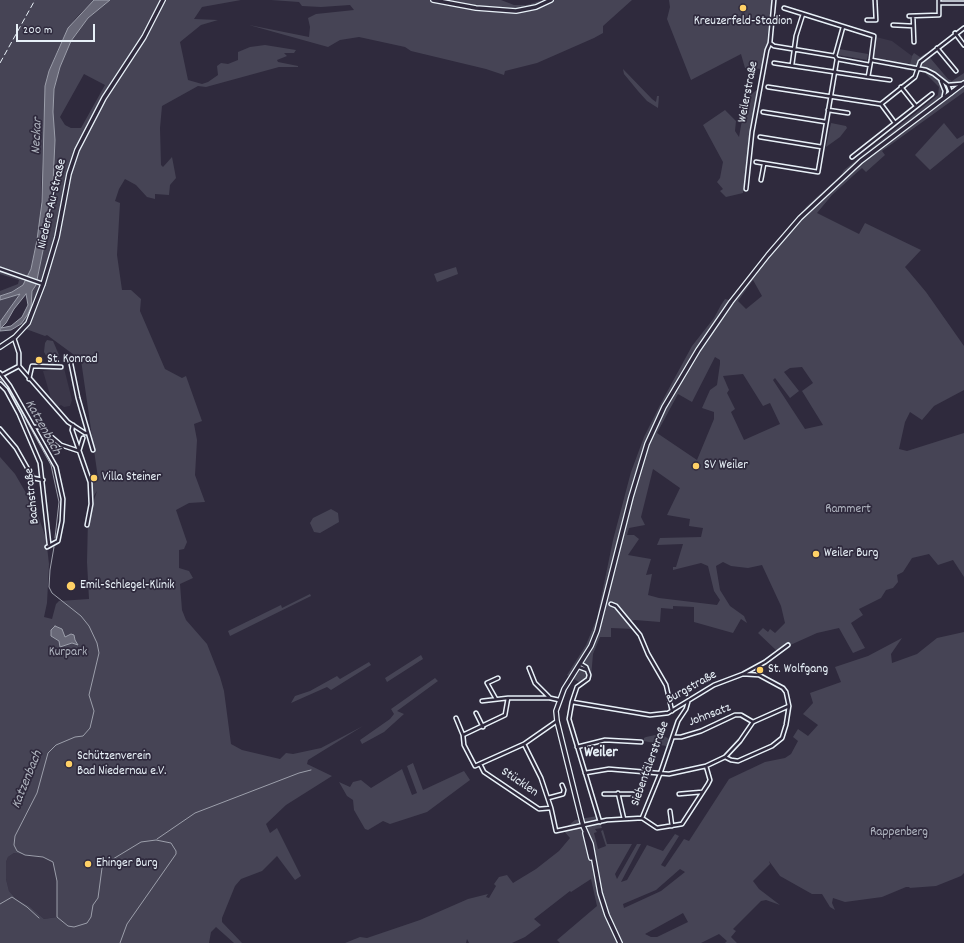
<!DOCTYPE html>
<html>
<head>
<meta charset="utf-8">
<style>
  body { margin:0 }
  #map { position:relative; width:964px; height:943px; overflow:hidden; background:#2f2a3d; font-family:Dekko,sans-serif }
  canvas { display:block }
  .scale { position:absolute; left:16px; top:24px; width:79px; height:18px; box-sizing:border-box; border:2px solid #e8f1f8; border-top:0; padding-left:5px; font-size:12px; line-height:14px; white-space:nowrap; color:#e8f1f8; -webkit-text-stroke:3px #2f2a3d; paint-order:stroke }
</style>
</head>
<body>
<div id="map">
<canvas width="964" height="943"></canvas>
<div class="scale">200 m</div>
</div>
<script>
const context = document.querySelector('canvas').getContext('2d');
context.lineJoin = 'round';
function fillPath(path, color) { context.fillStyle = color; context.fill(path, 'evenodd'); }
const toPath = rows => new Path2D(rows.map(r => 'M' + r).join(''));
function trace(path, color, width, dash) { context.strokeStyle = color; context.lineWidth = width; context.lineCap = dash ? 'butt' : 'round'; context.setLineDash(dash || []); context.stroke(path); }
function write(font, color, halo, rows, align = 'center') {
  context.font = font + ' Dekko,sans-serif'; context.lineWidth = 3.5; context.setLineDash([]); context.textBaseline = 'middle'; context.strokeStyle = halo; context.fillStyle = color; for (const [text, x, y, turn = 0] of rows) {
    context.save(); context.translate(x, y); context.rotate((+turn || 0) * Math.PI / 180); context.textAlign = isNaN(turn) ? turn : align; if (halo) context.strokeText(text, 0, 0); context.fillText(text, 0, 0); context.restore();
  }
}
const built = toPath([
  [876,37,892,41,912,56,910,64,875,59,873,55],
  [53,368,64,368,72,400,70,406,64,407,61,405,57,407,52,402,43,371,50,370],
  [14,853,43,857,53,862,57,881,57,917,44,919,29,906,16,899,9,891,6,879,6,862,8,857]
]);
const green = toPath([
  [0,0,94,0,75,19,62,40,49,71,45,86,40,223,31,269,23,285,12,292,0,296,0,291,18,284,19,280,0,274],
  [110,0,241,0,202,7,194,19,218,20,201,25,180,42,188,80,202,84,208,82,218,75,217,66,221,63,228,64,238,60,238,52,250,47,265,45,296,50,294,53,284,53,287,56,277,60,278,62,298,66,298,67,279,67,206,87,198,86,162,106,160,128,161,165,163,167,172,157,176,178,170,185,169,195,155,194,155,199,147,197,136,185,125,179,119,189,115,201,120,203,117,255,122,290,131,290,141,299,140,311,165,369,182,378,186,376,202,421,194,424,197,440,195,475,205,502,189,503,176,510,187,542,184,549,179,550,179,568,189,571,193,578,180,584,182,610,186,620,207,644,220,677,224,691,231,744,242,750,280,759,286,753,293,754,321,748,363,726,308,760,307,764,332,776,286,805,266,824,270,833,277,828,301,876,295,880,277,856,262,871,241,879,235,886,222,918,222,922,242,943,234,943,216,927,211,932,209,943,0,943,0,457,15,474,36,510,46,538,49,564,47,603,44,617,52,619,56,604,59,601,89,599,87,562,88,518,97,491,93,497,92,482,98,478,81,360,47,335,45,336,26,329,21,324,28,314,31,307,32,291,36,285,38,275,52,206,55,140,53,112,54,89,60,67,71,41,88,18],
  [84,74,105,85,81,128,71,128,65,125,60,117],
  [14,853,43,857,53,862,57,881,57,917,44,919,29,906,16,899,9,891,6,879,6,862,8,857],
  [271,0,501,0,514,5,527,5,543,0,632,0,603,26,603,33,594,38,537,63,505,71,504,75,486,69,411,51,405,47,359,37,340,40,328,47,249,25,309,37,310,27,308,18,316,14,354,10,350,5,321,7,302,6,299,2],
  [669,0,772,0,767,40,770,43,767,48,764,69,745,68,741,54,691,80,667,19,670,7],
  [839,49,868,54,867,60,838,55],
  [914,53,920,57,926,53,948,79,952,81,964,73,964,92,882,151,885,155,866,172,862,168,854,175,832,195,817,213,859,234,865,223,921,250,905,267,926,292,964,346,964,390,934,406,922,420,910,412,905,422,899,449,907,451,964,433,964,577,953,560,938,565,929,554,912,558,903,572,897,575,898,582,893,588,886,590,881,598,859,609,863,615,851,623,865,648,853,653,839,628,817,633,777,651,758,633,763,628,768,632,770,629,775,633,785,623,781,606,762,565,748,568,731,566,723,562,716,566,720,590,730,606,744,616,747,623,741,619,733,633,694,622,694,607,673,606,673,609,661,608,660,622,635,620,629,621,635,629,611,628,611,637,600,637,593,654,591,678,584,685,567,675,586,645,597,618,613,540,631,472,644,437,661,403,692,346,714,318,721,305,725,299,729,300,807,206,841,175,844,170,938,95,939,87,923,71,904,70,910,64,912,56],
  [753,280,762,296,746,309,738,301],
  [715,357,720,360,720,364,717,385,710,390,702,408,714,412,714,419,697,460,657,433,678,394,692,402],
  [802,367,813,383,802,391,823,425,805,429,773,380,775,378,790,398,799,391,784,372,790,368],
  [743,374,763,406,770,403,780,424,744,440,731,412,735,409,727,393,729,390,723,376],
  [653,469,680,488,667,515,690,519,689,526,703,528,701,537,660,538,657,545,683,544,676,567,673,567,673,570,701,563,708,566,714,591,720,600,717,605,659,598,648,595,652,574,646,575,651,559,628,555,639,539,634,535,627,535,629,528,645,525,641,517],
  [623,69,652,99,656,102,657,96,659,96,658,108,647,101,638,91,624,74],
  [758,89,750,137,743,193,726,197,720,191,723,189,717,182,720,178,723,162,703,125,725,110,736,121,735,131,739,137,746,98],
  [831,123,846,126,847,128,840,137,826,147],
  [944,123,957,139,964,135,964,142,930,170,915,155],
  [456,267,458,274,437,282,434,274],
  [14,294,20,294,0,322,0,300],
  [47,340,53,341,59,355,60,366,47,365,47,357,44,352,45,343],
  [331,509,338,513,339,522,320,533,314,532,310,523,313,518],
  [310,594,311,596,230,636,228,631,281,605,282,608],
  [964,632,964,873,961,876,936,886,909,888,910,887,906,887,882,897,845,902,833,898,832,903,835,910,830,907,822,894,812,894,780,876,769,861,770,864,753,881,759,889,780,905,766,900,761,901,733,929,736,931,731,937,737,943,725,943,727,941,719,934,701,943,560,943,557,940,597,906,591,879,571,892,570,891,534,919,541,925,525,937,512,943,469,943,467,939,466,943,345,943,360,937,367,938,420,920,468,899,488,894,486,897,489,898,496,886,494,884,499,877,507,875,513,883,536,869,559,851,570,838,563,830,575,820,597,816,602,828,595,829,597,832,594,833,598,849,606,846,601,831,603,830,607,844,632,844,615,874,617,879,637,844,641,844,621,882,627,880,647,845,663,851,675,834,679,836,661,865,665,867,684,839,689,841,729,779,765,762,785,758,791,754,798,741,793,737,798,729,808,736,818,725,803,714,813,703,810,693,841,682,835,667,868,656,902,638,891,654,892,663,917,654,937,638],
  [680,869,685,872,661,891,624,908,623,904,656,890],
  [683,913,688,922,657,937,651,937,645,934],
  [421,655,423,659,387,682,385,678],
  [369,662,371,665,331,690,327,687,291,703,295,696,310,691,337,676,340,679],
  [435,678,438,681,397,711,404,714,384,732,362,744,360,740,390,719,394,714,391,709],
  [660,734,663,738,664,736,669,739,667,746,660,745,660,742,659,744,644,741,644,738,646,737],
  [413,763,423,790,464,771,470,780,427,812,390,824,383,821,368,830,365,829,354,810,353,800,347,796,339,782,350,787,353,782,361,780,371,788,402,769,412,795,417,793,407,766]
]);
const water = toPath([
  [94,0,110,0,88,18,71,41,60,67,54,89,53,112,55,140,52,206,38,275,36,285,32,291,31,307,28,314,21,324,11,330,0,331,0,322,20,294,0,300,0,296,12,292,23,285,31,269,37,240,42,202,45,86,49,71,68,28,94,0],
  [26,294,28,305,22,317,11,326,1,328,6,323,14,309,26,294],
  [55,626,62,629,65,637,71,634,74,635,75,640,78,645,72,643,60,647,59,641,51,636,51,630,55,626]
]);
const stream = toPath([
  [0,379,15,400,51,465,59,502,55,538],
  [54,547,50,570,49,587,52,593,81,616,89,626,97,643,99,653,89,695,94,711,90,728,83,736,75,737,56,745,48,753,37,793,15,836,14,845,17,851,25,855,43,857,53,862,57,881,57,917,68,926,74,927,87,923,91,917,93,905,98,898,102,868,108,862,141,842,156,840,171,843,176,851,176,854,127,924,120,943],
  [157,839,195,813,299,773,311,770],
  [0,904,12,897,27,907,39,918]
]);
const minor = toPath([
  [939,3,964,3],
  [909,16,939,15,939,0],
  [913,16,914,42],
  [867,20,876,20,875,0],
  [893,25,913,26],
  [955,33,964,45],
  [770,43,774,46,835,56],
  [937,48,956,71],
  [835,56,843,27],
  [837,59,870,65],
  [871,60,926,70,934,74,948,85,951,93],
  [774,63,868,77,871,60,874,36,784,8],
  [792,65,796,36,803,14],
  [868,77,890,80],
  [941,81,945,91,944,96],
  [948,85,961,84],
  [768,87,880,104],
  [901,87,916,106],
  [881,104,915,77,920,62,964,28],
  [881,104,895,123],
  [828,110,848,113],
  [763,112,826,122],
  [760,137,822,147],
  [852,157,932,94],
  [756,162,818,172,837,59,835,56],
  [761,180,764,164],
  [746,189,752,132,767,50,770,43,774,0],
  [0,269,43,284],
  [14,338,19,353,19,366],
  [71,364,78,398,93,450],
  [19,366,68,422,85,433,87,433],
  [0,373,10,386,56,467,63,499,62,521,58,541,47,547],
  [2,375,19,366],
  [29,379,32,366,61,367],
  [0,384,6,390,19,414,40,463,49,544],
  [73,425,72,430,90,482,91,504,87,525],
  [34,427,40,427,61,445,79,451],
  [0,429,16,448,33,478,43,480],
  [79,451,83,438],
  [611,604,616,606,640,635,648,654,666,685,672,711],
  [581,664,586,667,589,675,588,679,577,687,572,702,569,719,600,822],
  [579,667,587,670],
  [529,668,535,683,550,698],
  [508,698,505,715,463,735,464,745,475,766,524,744,557,721],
  [496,699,487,683,498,678],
  [482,701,508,698,550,698,559,700],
  [572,702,650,715,668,713,714,685,743,674,765,662,788,645],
  [476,713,483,727],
  [456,718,463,735],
  [673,737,681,737,701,731,735,715,741,715,753,722],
  [524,744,541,778,551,808,556,831,607,820,642,818,660,774,678,721,686,709,688,702],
  [577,747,605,740,641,742],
  [725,757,731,760,738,761,772,746,782,738,786,725,789,706,786,692,783,688,759,675,743,674],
  [480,764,484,772,539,809,551,808],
  [585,773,609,769,669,774,706,766,725,757,740,741,753,722,789,706],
  [618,793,624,819],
  [604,794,633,794],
  [679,794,702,792],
  [548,798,563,794,564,790,562,785],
  [670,811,672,826],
  [642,818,657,828,682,824,708,784,710,780,706,766]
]);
const major = toPath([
  [433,0,476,8,516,11,536,7,551,0],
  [0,347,15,337,28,323,43,284,57,237,69,174,77,150,104,98,144,37,163,0],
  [585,833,591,858],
  [620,943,607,915,600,893,591,844,583,826,557,721,556,711,564,689,591,646,597,631,631,497,647,444,664,407,698,350,731,302,768,255,800,218,861,161,964,83]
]);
const rail = toPath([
  [0,63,35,0]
]);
const markers = [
  [743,8,4,"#ffd166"],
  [39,360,4,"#ffd166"],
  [696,466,4,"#ffd166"],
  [94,478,4,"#ffd166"],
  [816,554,4,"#ffd166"],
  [71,586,5,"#ffd166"],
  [760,670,4,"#ffd166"],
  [69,764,4,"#ffd166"],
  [88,864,4,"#ffd166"]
];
const poiNames = [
  ["Kreuzerfeld-Stadion",743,22,"center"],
  ["St. Konrad",47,360],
  ["SV Weiler",704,466],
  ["Villa Steiner",102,478],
  ["Weiler Burg",824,554],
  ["Emil-Schlegel-Klinik",80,586],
  ["St. Wolfgang",768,670],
  ["Schützenverein",77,757],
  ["Bad Niedernau e.V.",77,772],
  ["Ehinger Burg",96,864]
];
const streetNames = [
  ["Weilerstraße",749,92,-79],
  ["Niedere-Au-Straße",53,204,-77],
  ["Bachstraße",33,496,-96],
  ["Burgstraße",692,688,-29],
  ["Johnsatz",710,716,-21],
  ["Siebentälerstraße",651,764,-70],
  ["Stücklen",519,783,34]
];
const parkNames = [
  ["Rammert",848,510],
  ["Kurpark",68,653],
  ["Rappenberg",899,833]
];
const waterNames = [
  ["Neckar",38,136,-87],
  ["Katzenbach",42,428,61],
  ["Katzenbach",28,780,-68]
];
const quarterNames = [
  ["Weiler",601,754]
];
fillPath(built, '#3b3749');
fillPath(green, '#464455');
fillPath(water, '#696978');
trace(water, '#9c9fab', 1);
trace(stream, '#9c9fab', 1);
trace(minor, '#e8f1f8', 5.5);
trace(major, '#e8f1f8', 6);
trace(minor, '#2f2a3d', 2.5);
trace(major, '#2f2a3d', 3.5);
trace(rail, '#e8f1f8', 1, [6, 3]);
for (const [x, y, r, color] of markers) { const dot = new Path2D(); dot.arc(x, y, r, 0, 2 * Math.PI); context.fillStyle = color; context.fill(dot); trace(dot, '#2f2a3d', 1.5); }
write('13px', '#e8f1f8', '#2f2a3d', poiNames, 'left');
write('13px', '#e8f1f8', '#2f2a3d', streetNames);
write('13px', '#afb4bf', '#2f2a3d', parkNames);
write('italic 14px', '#afb4be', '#2f2a3d', waterNames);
write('bold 15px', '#e8f1f8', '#2f2a3d', quarterNames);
</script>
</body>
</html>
